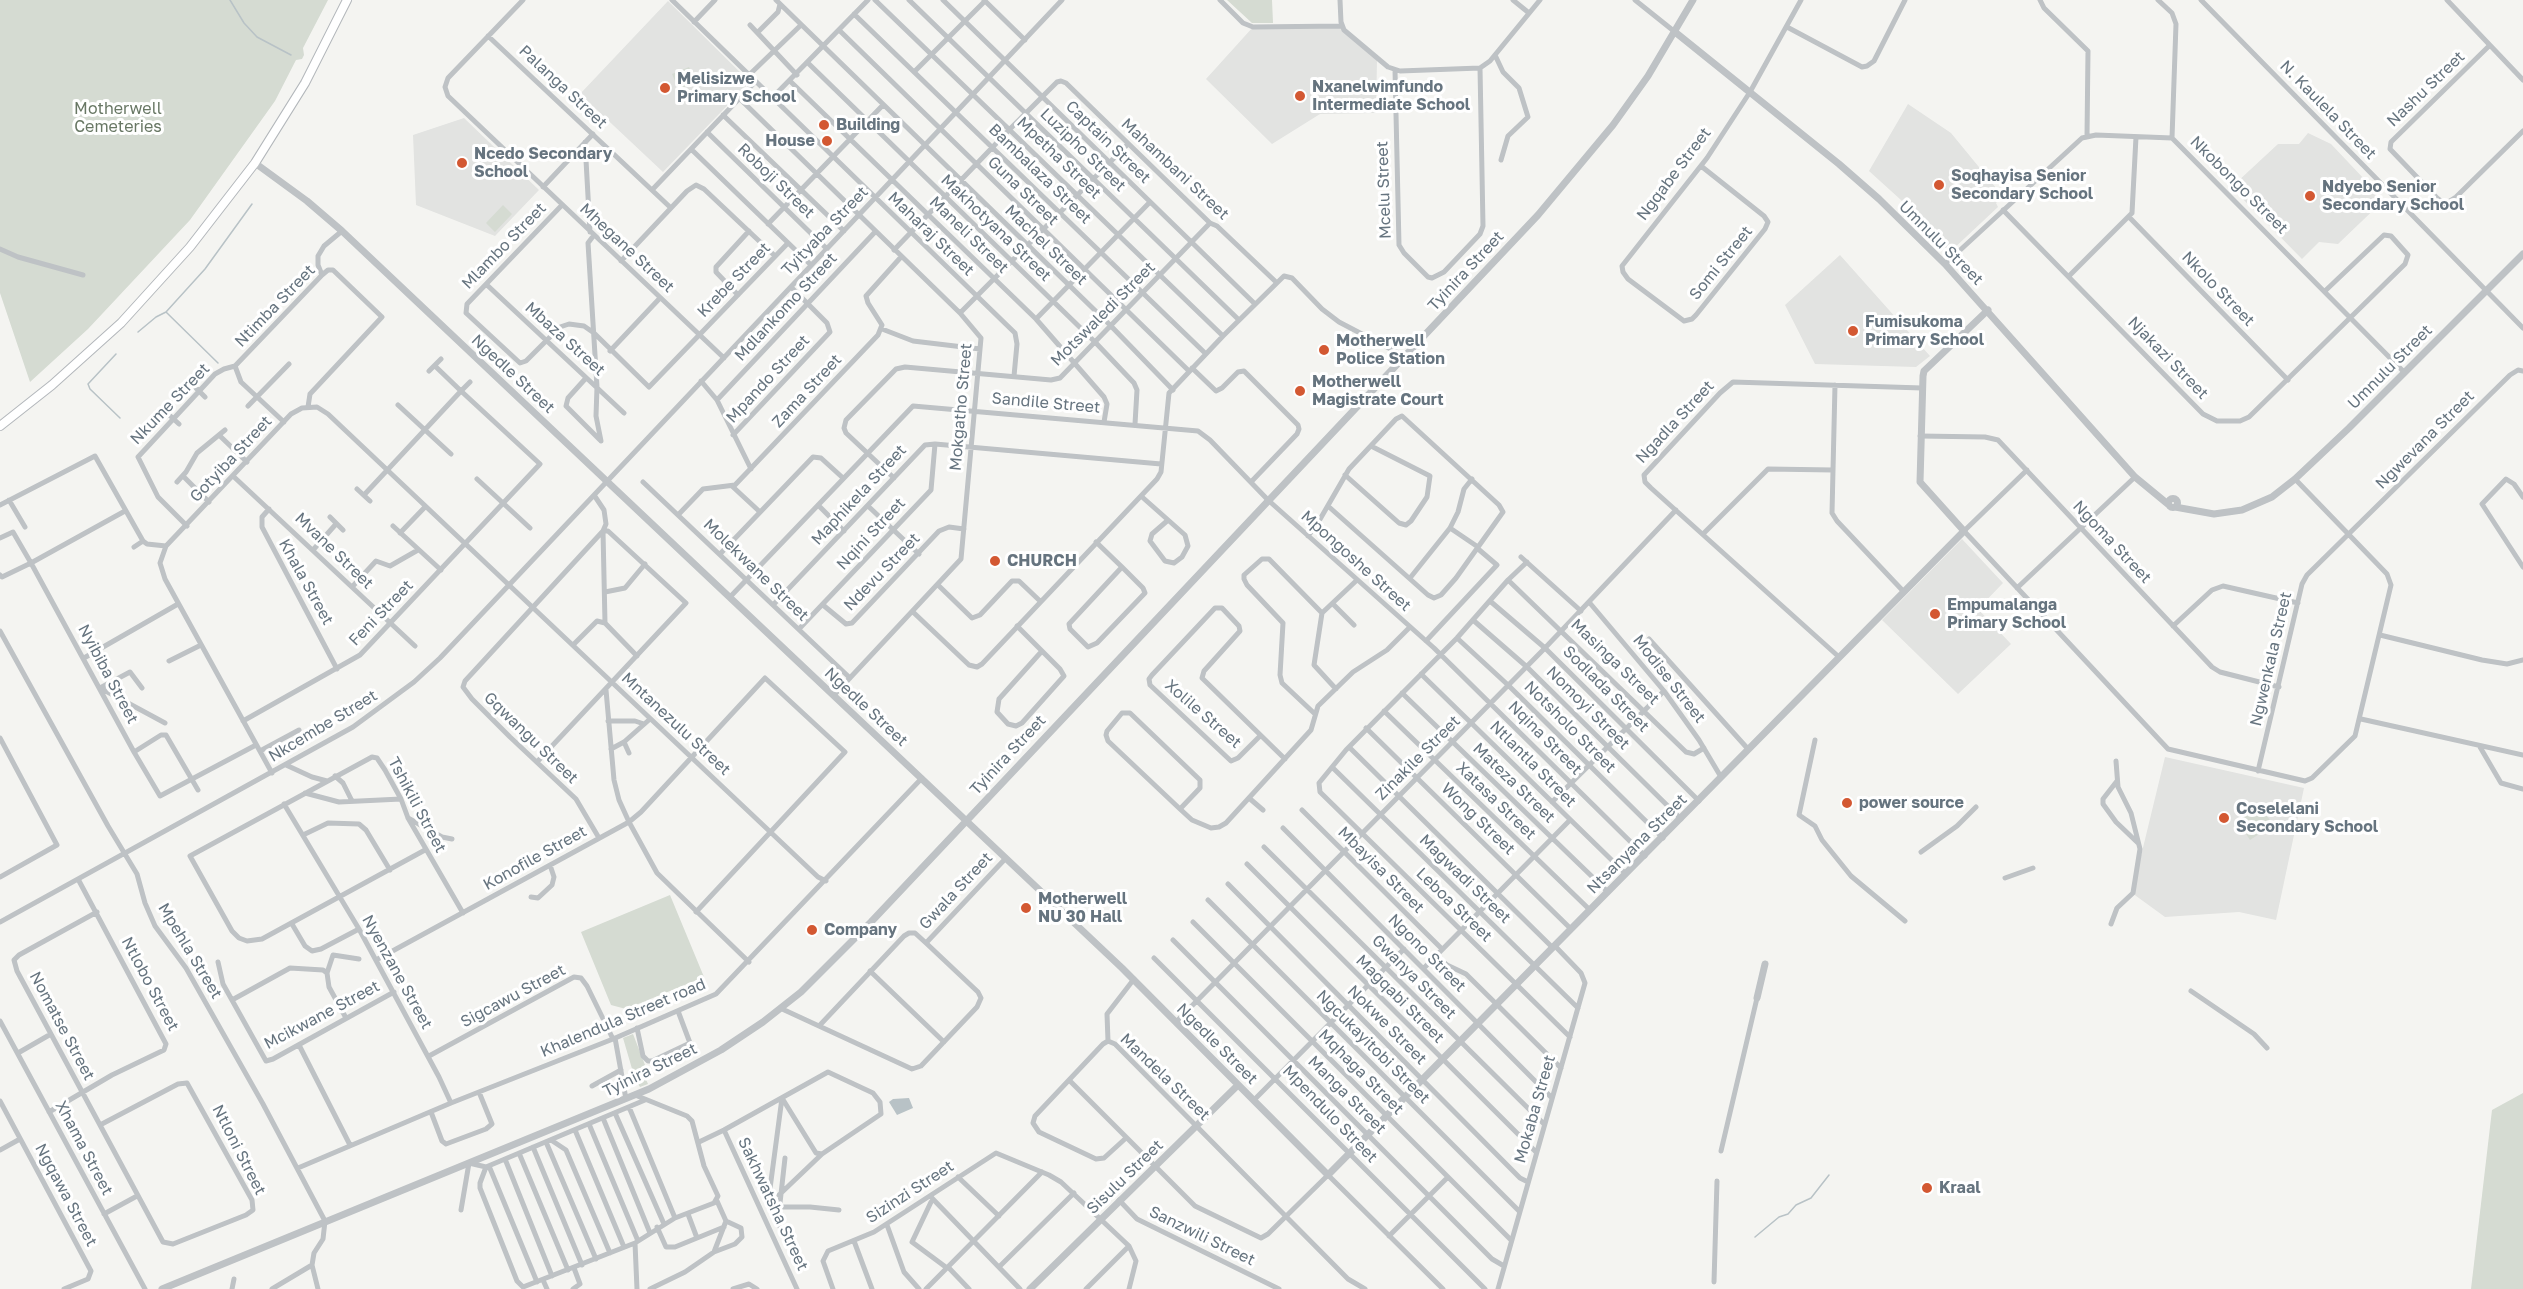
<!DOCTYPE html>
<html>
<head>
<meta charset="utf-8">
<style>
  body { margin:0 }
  canvas { display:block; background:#f4f4f1 }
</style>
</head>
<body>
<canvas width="2523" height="1289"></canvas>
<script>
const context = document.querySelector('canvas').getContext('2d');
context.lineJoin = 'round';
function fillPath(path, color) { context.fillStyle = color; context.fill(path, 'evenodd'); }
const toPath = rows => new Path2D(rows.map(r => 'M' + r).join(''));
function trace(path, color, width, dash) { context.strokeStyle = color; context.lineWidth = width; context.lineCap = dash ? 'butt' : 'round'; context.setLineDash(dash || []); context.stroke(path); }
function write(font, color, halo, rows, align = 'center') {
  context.font = font + ' "Golos Text",sans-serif'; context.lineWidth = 6; context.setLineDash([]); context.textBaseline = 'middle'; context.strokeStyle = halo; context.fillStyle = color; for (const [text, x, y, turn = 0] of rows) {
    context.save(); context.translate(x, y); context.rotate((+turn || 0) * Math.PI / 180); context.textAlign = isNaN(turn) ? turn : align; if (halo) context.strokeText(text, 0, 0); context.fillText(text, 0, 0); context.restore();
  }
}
const built = toPath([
  [668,1,750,82,663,172,580,94],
  [1342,26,1377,59,1376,113,1320,114,1272,144,1206,79,1253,27],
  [1908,104,1951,133,2006,200,2003,202,2000,199,1996,203,1998,207,1950,252,1943,248,1901,200,1869,171],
  [464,118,539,190,495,236,416,205,413,135],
  [2308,133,2331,144,2384,200,2338,244,2319,242,2302,259,2236,192,2237,182,2278,144,2299,144],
  [1840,255,1930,356,1916,367,1815,364,1785,305],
  [1962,539,2003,583,1978,609,2011,644,1958,694,1882,620],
  [2165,757,2304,788,2276,920,2239,912,2165,917,2132,893]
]);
const green = toPath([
  [0,0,328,0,303,48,304,55,302,59,296,60,275,101,190,220,88,329,30,382,0,293],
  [1227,0,1272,0,1273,23,1252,23],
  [689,67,696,83,679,90,672,74],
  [503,205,512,214,495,232,486,223],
  [2260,805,2273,825,2250,840,2237,820],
  [670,895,704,977,626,1009,611,1005,581,932],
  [633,1034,645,1065,641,1068,648,1084,640,1087,635,1079,623,1038],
  [2523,1093,2523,1289,2471,1289,2492,1110]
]);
const water = toPath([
  [909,1098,913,1108,897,1115,889,1102,893,1099]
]);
const stream = toPath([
  [230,0,244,23,257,37,291,55],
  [138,332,156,317,166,312],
  [116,354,88,384,90,389,120,418],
  [218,363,166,312,205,269,252,204],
  [1755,1237,1779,1217,1788,1214,1796,1205,1811,1198,1829,1175]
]);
const minor = toPath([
  [523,0,448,78,445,87,448,96,724,358],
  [672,0,1015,333,1017,344,1014,376],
  [776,0,1110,325,1173,390],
  [875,0,1223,336],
  [909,0,1239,320],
  [943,0,1255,304],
  [984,0,1025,40],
  [1220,0,1243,23,1253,27,1342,26],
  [1340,0,1341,22,1344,30,1388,67,1400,71,1480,68,1490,61,1540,0],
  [1513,0,1529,13],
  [1635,0,1675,32],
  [2040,0,2044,8,2088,51,2087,136],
  [2158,0,2172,13,2176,24,2172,138],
  [2201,0,2523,328],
  [2447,0,2523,80],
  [854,14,1206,354],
  [694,22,715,0],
  [750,25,797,75],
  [1787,27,1862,67,1867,66,1874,61,1905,0],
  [839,30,1189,371],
  [758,32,778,12,780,4],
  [488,36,671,208],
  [2489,46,2391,142,2390,149,2437,198,2445,204,2456,197,2523,131],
  [1495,55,1503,72,1519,88,1528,117,1508,136,1501,160],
  [808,63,1095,342,1134,383,1137,390,1135,424],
  [1395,70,1399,245,1404,253,1428,277,1432,278,1444,272,1480,234,1483,226,1480,68],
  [914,72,985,1],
  [749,75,801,25],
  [791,82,1036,319,1104,397,1107,404,1104,422],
  [772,98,868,0],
  [740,99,960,313,981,338,961,559,834,695],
  [723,115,844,231],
  [707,132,827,249],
  [585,142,590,232],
  [691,149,811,265],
  [1701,166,1764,216,1768,222,1765,229,1696,315,1692,319,1684,321,1628,279,1623,272,1622,266,1707,158,1750,92,1801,0],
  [543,187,593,134],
  [652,190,755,82],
  [562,205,467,304,466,313,520,363,526,361,560,327,569,324,584,326,594,333,649,387,788,243],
  [2003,210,2203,414,2217,421,2240,421,2249,417,2405,264,2408,255,2391,236,2384,235,2325,291],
  [2129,217,2288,380],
  [768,224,883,105],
  [594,235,588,243,597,387,596,416,601,441],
  [0,249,18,257,83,275],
  [894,250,1010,129,1057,82,1061,81,1066,83,1210,223,1217,226,1276,282],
  [621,261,687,191,696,185,704,189,775,256],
  [1945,264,2082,138,2096,135,2172,138,2404,372],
  [322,275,318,265,318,256,324,246,342,231],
  [2069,276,2132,213,2136,137],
  [487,285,624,413],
  [738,295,716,272,716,267,749,231],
  [960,313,1128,144],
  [1036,319,1150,202],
  [882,329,913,341,980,349],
  [610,351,660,298],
  [235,366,322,275,328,270,333,270,382,317,310,394,308,407],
  [235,366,241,382,284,422],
  [435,366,461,391,470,382],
  [1192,368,1216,391,1222,388,1238,372,1244,371,1298,425,1299,429,1297,434,1251,482],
  [429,371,441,359],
  [586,378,568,398,566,406,600,440],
  [701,381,717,400,751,469],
  [190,382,205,397],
  [1835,385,1832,513,1837,521,1904,592],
  [717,400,875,232],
  [398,405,451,454],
  [248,406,289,364],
  [166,412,179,424],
  [733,435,830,332,827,323,791,287],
  [220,436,247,462],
  [1920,436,1985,437,1998,440,2212,667,2220,672,2279,687],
  [2027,470,1964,531,2168,749,2305,781,2312,778,2355,736,2391,585,2387,574,2295,479],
  [1345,475,1399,523,1406,525,1411,521,1427,497,1430,476,1371,446],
  [183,476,209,502],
  [233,476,415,646],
  [894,478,846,433,844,428,846,420,896,369,905,367,1051,380,1060,378,1210,223],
  [477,479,530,528],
  [177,482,186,472,197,453,225,430],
  [643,482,850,678],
  [733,487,760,512],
  [357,489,370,501],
  [594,495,604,510,606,524,603,531,605,623,637,656],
  [1141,496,1185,535,1188,546,1182,557,1174,563,1165,561,1150,541,1152,534,1167,521],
  [2523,497,2514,484,2506,479,2482,504,2523,567],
  [9,500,25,527],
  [0,505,95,456,143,541,147,544,166,546],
  [818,505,844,531],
  [868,506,919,554],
  [269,509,262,517,262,527,337,669],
  [125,511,31,563,134,752,160,796,256,745],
  [678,515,703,489,735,485,878,335,882,325,868,303,866,296,901,257],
  [330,517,343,530],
  [187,526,158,497,138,457,215,374,224,369,235,366],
  [393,526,441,570],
  [1450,528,1478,547],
  [400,533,425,507],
  [1703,534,1768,469,1833,470],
  [1308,536,1319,521,1349,469,1396,419,1402,416,1499,505,1503,512,1456,578,1441,595,1434,598,1428,595,1328,506],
  [0,538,13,532,31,563,2,577,0,575],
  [1096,542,1122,567,1143,588,1145,593,1097,643,1088,647,1070,629,1069,624,1122,567],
  [134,547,143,541],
  [313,550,336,524],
  [720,554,813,457,821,458,843,478],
  [1521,557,1581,611],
  [1527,562,1508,580,1457,638,1346,750,1319,783,1320,792,1570,1037],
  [1410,578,1450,528,1458,512,1464,489,1472,479],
  [1508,580,1686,752,1694,754,1704,748],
  [938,585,972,618,980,615,1012,581,1019,581,1040,601],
  [352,587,376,561,390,566,418,550],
  [2017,588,2135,477],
  [605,592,625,588,645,564],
  [730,597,913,406,1198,431,1210,440,1268,500,1434,648,1645,856],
  [1490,601,1545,648,1699,801],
  [1589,602,1664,691,1699,740,1721,777],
  [1333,604,1354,625],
  [773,605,925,445,935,444,1161,464],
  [823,605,846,624,852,623,939,531,949,527,964,529],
  [913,612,969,665,977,667,982,664,1157,479,1161,472,1169,393,1223,336,1284,276,1292,278,1322,309,1339,322,1404,356],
  [1322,613,1314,665,1336,689],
  [1322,613,1357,580],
  [1473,620,1527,667,1681,819],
  [1017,626,1060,669,1064,676,1022,723,1016,726,1008,724,997,712,999,699,1042,651],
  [2173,626,2212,590,2223,586,2298,603],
  [799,629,931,490,935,444],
  [0,631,108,826,137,874,145,903,155,926,186,968,263,1104,325,1221,323,1239,314,1253,312,1265,318,1289],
  [2380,635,2482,660,2507,664,2523,660],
  [1457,638,1508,685,1663,838],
  [1649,639,1748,749],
  [1426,641,1497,565,1477,548],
  [573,645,597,621,605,623],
  [1839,657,1651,488,1645,482,1644,475,1720,393,1733,382,1922,388],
  [84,658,178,604],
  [169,661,201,645],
  [1421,674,1626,874],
  [100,688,130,672,142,688],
  [102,689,165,723],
  [606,690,614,780,619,800,629,822,657,873,749,962],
  [1402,693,1608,892],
  [1384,711,1590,910],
  [1315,714,1282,683,1280,675,1283,623,1247,585,1244,579,1244,575,1262,559,1269,559,1322,613],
  [2361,719,2523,755],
  [243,721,360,655,540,464,461,391,364,495],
  [608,721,635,721,644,724],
  [1366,728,1571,929],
  [1260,736,1238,758,1231,761,1150,685,1149,679,1152,675,1215,608,1222,608,1239,626,1240,631,1204,671,1202,678,1285,759],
  [0,738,57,845,0,877],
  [1815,740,1799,815,1815,826,1822,840,1851,876,1905,921],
  [624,742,629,753],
  [1349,747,1553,948],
  [2480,747,2501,783,2523,789],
  [611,749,624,742,650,719],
  [260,751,299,730],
  [134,752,161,735,166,735,198,790],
  [537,762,686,603,608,531,603,531,465,681,463,687,472,699,510,737,576,799,599,838],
  [286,765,312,777,327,781],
  [1333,768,1578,1008],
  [2258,771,2302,584,2307,575,2510,375,2518,370,2523,371],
  [272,773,165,579,160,563,166,546,291,414,302,408,317,407,328,414,818,877,826,881],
  [335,776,343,783,352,801],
  [2117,781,2103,799,2103,804,2116,822,2138,843],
  [305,793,339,802,401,799],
  [1249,798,1263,810],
  [1552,802,1664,691],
  [284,804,359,929,439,1077,451,1103],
  [1180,809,1200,788,1200,780,1130,713,1122,713,1107,731,1106,735,1108,741,1180,809,1192,820,1211,828,1219,827,1226,823,1311,730,1318,706,1353,672,1387,650,1410,627],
  [1302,810,1442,949],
  [408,818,442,837,452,839],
  [1283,828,1552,1098],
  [303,835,328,823,359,824,366,830,390,870],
  [1264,847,1544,1124],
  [425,850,262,939,247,941,239,938,232,931,190,856,372,757,377,758,385,770,401,799,408,818,463,913],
  [1921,852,1957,826,1976,807],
  [1247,864,1536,1152],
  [2005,878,2033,868],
  [1228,884,1520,1178,1528,1182],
  [531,897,538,898,552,885,554,877,550,865],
  [1208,900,1519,1211],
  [97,912,19,955,14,960,17,971,163,1242,173,1244,246,1215,253,1210,252,1200,187,1083,178,1084,100,1125],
  [0,922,353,727,414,682,440,658,1062,0],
  [1193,922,1511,1240],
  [292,924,305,946,312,951,321,949,359,929],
  [2111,924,2117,908,2133,893,2140,849,2131,813,2118,787,2116,761],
  [1173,940,1492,1259,1504,1266],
  [926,943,1006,858],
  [1436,956,1447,965,1466,974,1561,1068],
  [1154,958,1485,1289],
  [376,960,629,822,641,812,765,678,845,752,696,912],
  [218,962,223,984,266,1061,273,1059,394,992],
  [1424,968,1570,820],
  [870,971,944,1042],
  [327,973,333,955,359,959],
  [2191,991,2254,1034,2267,1048],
  [232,1000,290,968,323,970,327,973,329,987,346,1018],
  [780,1008,912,1069,921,1066,977,1007,981,998,978,992,926,943,915,933,909,933,904,936,820,1025],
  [0,1021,145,1289],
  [1176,1022,1545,648,1676,510],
  [637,1028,643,1056,648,1061,652,1061,690,1043,678,1011],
  [615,1038,626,1099],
  [1108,1041,1107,1014,1134,979],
  [299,1045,350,1145],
  [18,1053,51,1034],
  [429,1056,574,977,581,978,587,986,613,1039],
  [1069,1080,1195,1206,1261,1238,1268,1234,1328,1175,1443,1289],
  [592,1086,621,1070],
  [782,1098,769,1196,771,1209,799,1265],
  [1254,1100,1404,949],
  [0,1101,91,1271,88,1279,64,1289],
  [629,1107,675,1218],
  [49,1112,112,1075,164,1050,166,1044,78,879],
  [431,1112,442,1141,446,1144,486,1129,492,1124,479,1092],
  [615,1113,664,1224],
  [603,1118,650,1233],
  [589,1124,638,1241],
  [575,1130,624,1247],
  [724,1130,797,1289],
  [1126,1138,1104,1158,1096,1159,1039,1132,1033,1123,1035,1116,1103,1044,1108,1041,1115,1044,1348,1279,1365,1289],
  [551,1140,566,1150,610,1253],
  [546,1142,596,1259],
  [699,1142,724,1130,828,1072,873,1093,880,1102,881,1114,822,1154,816,1153,782,1098],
  [533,1147,582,1265],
  [0,1150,20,1139],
  [1721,1151,1757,998],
  [519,1153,568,1270],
  [505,1159,552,1276],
  [489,1166,537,1282],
  [486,1167,645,1100],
  [298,1168,451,1103,613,1039,716,994,922,778],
  [958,1177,999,1216],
  [779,1195,822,1154],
  [930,1196,1020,1289],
  [1119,1200,1137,1219,1279,1289],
  [931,1202,912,1242,947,1268],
  [779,1207,810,1207,839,1210],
  [461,1210,469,1163,486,1167,480,1183,480,1188,517,1281,523,1287,635,1243,675,1218,714,1203,718,1196,704,1166,692,1121,687,1116,635,1095],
  [104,1214,137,1196],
  [688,1214,697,1238],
  [778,1221,785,1158],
  [887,1225,904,1272,919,1289],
  [657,1227,666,1247,675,1247,724,1227],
  [1389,1236,1447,1178],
  [854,1241,872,1289],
  [635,1243,637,1289],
  [714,1252,735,1244,742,1237,741,1228,726,1221],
  [948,1267,969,1289],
  [999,1267,1074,1193],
  [543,1280,547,1289],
  [1714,1282,1717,1181],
  [232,1289,234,1279],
  [272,1289,312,1265],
  [573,1289,580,1284,574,1268],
  [650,1289,685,1272,714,1252,726,1221,717,1201],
  [733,1289,749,1284,757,1289],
  [833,1289,823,1261,828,1251,874,1232,996,1153,1049,1175,1061,1182,1129,1246,1136,1261,1129,1289],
  [926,1289,1042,1172],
  [1086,1289,1129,1246],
  [1498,1289,1585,983,1581,973,1555,946]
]);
const tertiary = toPath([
  [1675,32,1839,164,1879,199,1945,264,2135,477,2169,505],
  [255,163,307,201,342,231,1122,968,1328,1175,1964,531,1920,482,1923,376,1924,371,1988,310],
  '2168.5 503a4.5 4.5 0 1 1 9 0a4.5 4.5 0 1 1-9 0Z',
  [2175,507,2214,514,2242,510,2272,497,2295,479,2349,428,2523,254],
  [1757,998,1765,964],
  [162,1289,649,1089,721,1050,763,1022,801,992,871,922,1538,215,1613,125,1648,76,1693,0],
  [1030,1289,1238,1085]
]);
const secondary = toPath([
  [0,426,52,385,121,323,190,247,255,163,305,83,347,0]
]);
const markers = [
  [665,88,6,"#d35832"],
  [1300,96,6,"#d35832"],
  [824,125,6,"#d35832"],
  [827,141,6,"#d35832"],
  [462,163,6,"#d35832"],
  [1939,185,6,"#d35832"],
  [2310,196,6,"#d35832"],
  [1853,331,6,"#d35832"],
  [1324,350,6,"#d35832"],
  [1300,391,6,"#d35832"],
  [995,561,6,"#d35832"],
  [1935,614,6,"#d35832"],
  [1847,803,6,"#d35832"],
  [2224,818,6,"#d35832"],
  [1026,908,6,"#d35832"],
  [812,930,6,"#d35832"],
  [1927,1188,6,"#d35832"]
];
const poiNames = [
  ["Melisizwe",677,79],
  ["Primary School",677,97],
  ["Nxanelwimfundo",1312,87],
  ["Intermediate School",1312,105],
  ["Building",836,125],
  ["House",815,141,"right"],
  ["Ncedo Secondary",474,154],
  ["School",474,172],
  ["Soqhayisa Senior",1951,176],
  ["Secondary School",1951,194],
  ["Ndyebo Senior",2322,187],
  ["Secondary School",2322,205],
  ["Fumisukoma",1865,322],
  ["Primary School",1865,340],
  ["Motherwell",1336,341],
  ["Police Station",1336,359],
  ["Motherwell",1312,382],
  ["Magistrate Court",1312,400],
  ["CHURCH",1007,561],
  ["Empumalanga",1947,605],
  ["Primary School",1947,623],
  ["power source",1859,803],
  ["Coselelani",2236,809],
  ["Secondary School",2236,827],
  ["Motherwell",1038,899],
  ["NU 30 Hall",1038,917],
  ["Company",824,930],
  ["Kraal",1939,1188]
];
const streetNames = [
  ["Palanga Street",563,87,43],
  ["Nashu Street",2426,89,-44],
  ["N. Kaulela Street",2328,110,46],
  ["Captain Street",1108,142,44],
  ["Luzipho Street",1083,150,44],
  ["Mpetha Street",1059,158,44],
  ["Mahambani Street",1175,169,43],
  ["Bambalaza Street",1040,174,44],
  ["Ngqabe Street",1674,174,-53],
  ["Roboji Street",776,181,44],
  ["Nkobongo Street",2239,185,45],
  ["Mcelu Street",1384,190,-92],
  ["Guna Street",1023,191,44],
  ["Makhotyana Street",996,228,44],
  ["Tyityaba Street",825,231,-46],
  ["Maharaj Street",931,234,44],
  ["Maneli Street",969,235,44],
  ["Umnulu Street",1941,243,45],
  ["Machel Street",1046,245,44],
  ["Mlambo Street",504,246,-46],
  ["Mhegane Street",627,248,43],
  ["Somi Street",1721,263,-51],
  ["Tyinira Street",1466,271,-47],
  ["Krebe Street",734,280,-46],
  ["Nkolo Street",2218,289,46],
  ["Ntimba Street",275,306,-46],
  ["Mdlankomo Street",786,307,-47],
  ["Motswaledi Street",1103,314,-45],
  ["Mbaza Street",565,339,42],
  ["Njakazi Street",2168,358,46],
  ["Umnulu Street",2390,367,-45],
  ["Ngedle Street",513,374,43],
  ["Mpando Street",768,379,-47],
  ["Zama Street",807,391,-47],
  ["Sandile Street",1046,403,5],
  ["Nkume Street",170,404,-46],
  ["Mokgatho Street",961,407,-85],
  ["Ngadla Street",1675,422,-47],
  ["Ngwevana Street",2425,440,-45],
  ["Gotyiba Street",231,459,-47],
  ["Maphikela Street",859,495,-47],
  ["Nqini Street",871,534,-47],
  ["Ngoma Street",2112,542,47],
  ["Mvane Street",334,551,44],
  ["Mpongoshe Street",1356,561,42],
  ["Molekwane Street",756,570,44],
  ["Ndevu Street",882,572,-46],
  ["Khala Street",306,582,61],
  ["Feni Street",381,613,-46],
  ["Ngwenkala Street",2271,659,-77],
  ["Masinga Street",1615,662,44],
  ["Nyibiba Street",108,674,62],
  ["Modise Street",1669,679,52],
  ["Sodlada Street",1606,689,45],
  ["Ngedle Street",866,707,43],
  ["Nomoyi Street",1588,708,45],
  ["Xolile Street",1203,714,41],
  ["Mntanezulu Street",676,724,43],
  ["Nkcembe Street",323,726,-31],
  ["Notsholo Street",1570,727,45],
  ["Gqwangu Street",531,738,44],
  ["Nqina Street",1545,738,45],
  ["Tyinira Street",1008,755,-47],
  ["Zinakile Street",1418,758,-45],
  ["Ntlantla Street",1533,764,45],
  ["Mateza Street",1514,783,44],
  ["Xatasa Street",1496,801,44],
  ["Tshikili Street",417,805,62],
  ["Wong Street",1478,819,44],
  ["Ntsanyana Street",1637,844,-45],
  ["Konofile Street",535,858,-29],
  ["Mbayisa Street",1381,870,45],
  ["Magwadi Street",1465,879,44],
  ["Gwala Street",956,891,-47],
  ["Leboa Street",1454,905,44],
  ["Mpehla Street",190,951,59],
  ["Ngono Street",1427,953,45],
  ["Nyenzane Street",397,972,61],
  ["Gwanya Street",1414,977,45],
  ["Ntlobo Street",150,984,62],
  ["Sigcawu Street",513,996,-28],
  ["Magqabi Street",1400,999,45],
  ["Mcikwane Street",322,1015,-28],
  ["Khalendula Street road",623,1018,-23],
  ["Nokwe Street",1387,1025,45],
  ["Nomatse Street",62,1026,62],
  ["Ngedle Street",1217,1044,45],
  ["Ngcukayitobi Street",1373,1047,45],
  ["Tyinira Street",650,1070,-26],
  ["Mqhaga Street",1361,1072,45],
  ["Mandela Street",1165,1077,44],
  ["Manga Street",1347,1095,45],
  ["Mokaba Street",1535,1109,-74],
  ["Mpendulo Street",1330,1114,46],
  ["Xhama Street",84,1148,62],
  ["Ntloni Street",239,1150,63],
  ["Sisulu Street",1125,1177,-44],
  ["Sizinzi Street",910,1192,-33],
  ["Ngqawa Street",66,1195,62],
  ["Sakhwatsha Street",773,1204,65],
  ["Sanzwili Street",1202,1236,26]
];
const parkNames = [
  ["Motherwell",118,109],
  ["Cemeteries",118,127]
];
fillPath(built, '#e2e3e1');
fillPath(green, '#d5dbd2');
fillPath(water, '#b8c2c6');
trace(stream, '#b8c2c6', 1.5);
trace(secondary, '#b3b7bb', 10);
trace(minor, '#bec2c5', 5);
trace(tertiary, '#bec2c5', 7);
trace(secondary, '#fff', 8);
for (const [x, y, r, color] of markers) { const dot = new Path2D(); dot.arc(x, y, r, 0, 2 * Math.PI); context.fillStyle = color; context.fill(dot); trace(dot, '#fff', 2); }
write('bold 16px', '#66747f', '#fff', poiNames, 'left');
write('16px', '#66747f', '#fff', streetNames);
write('16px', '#687764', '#fff', parkNames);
</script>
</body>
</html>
